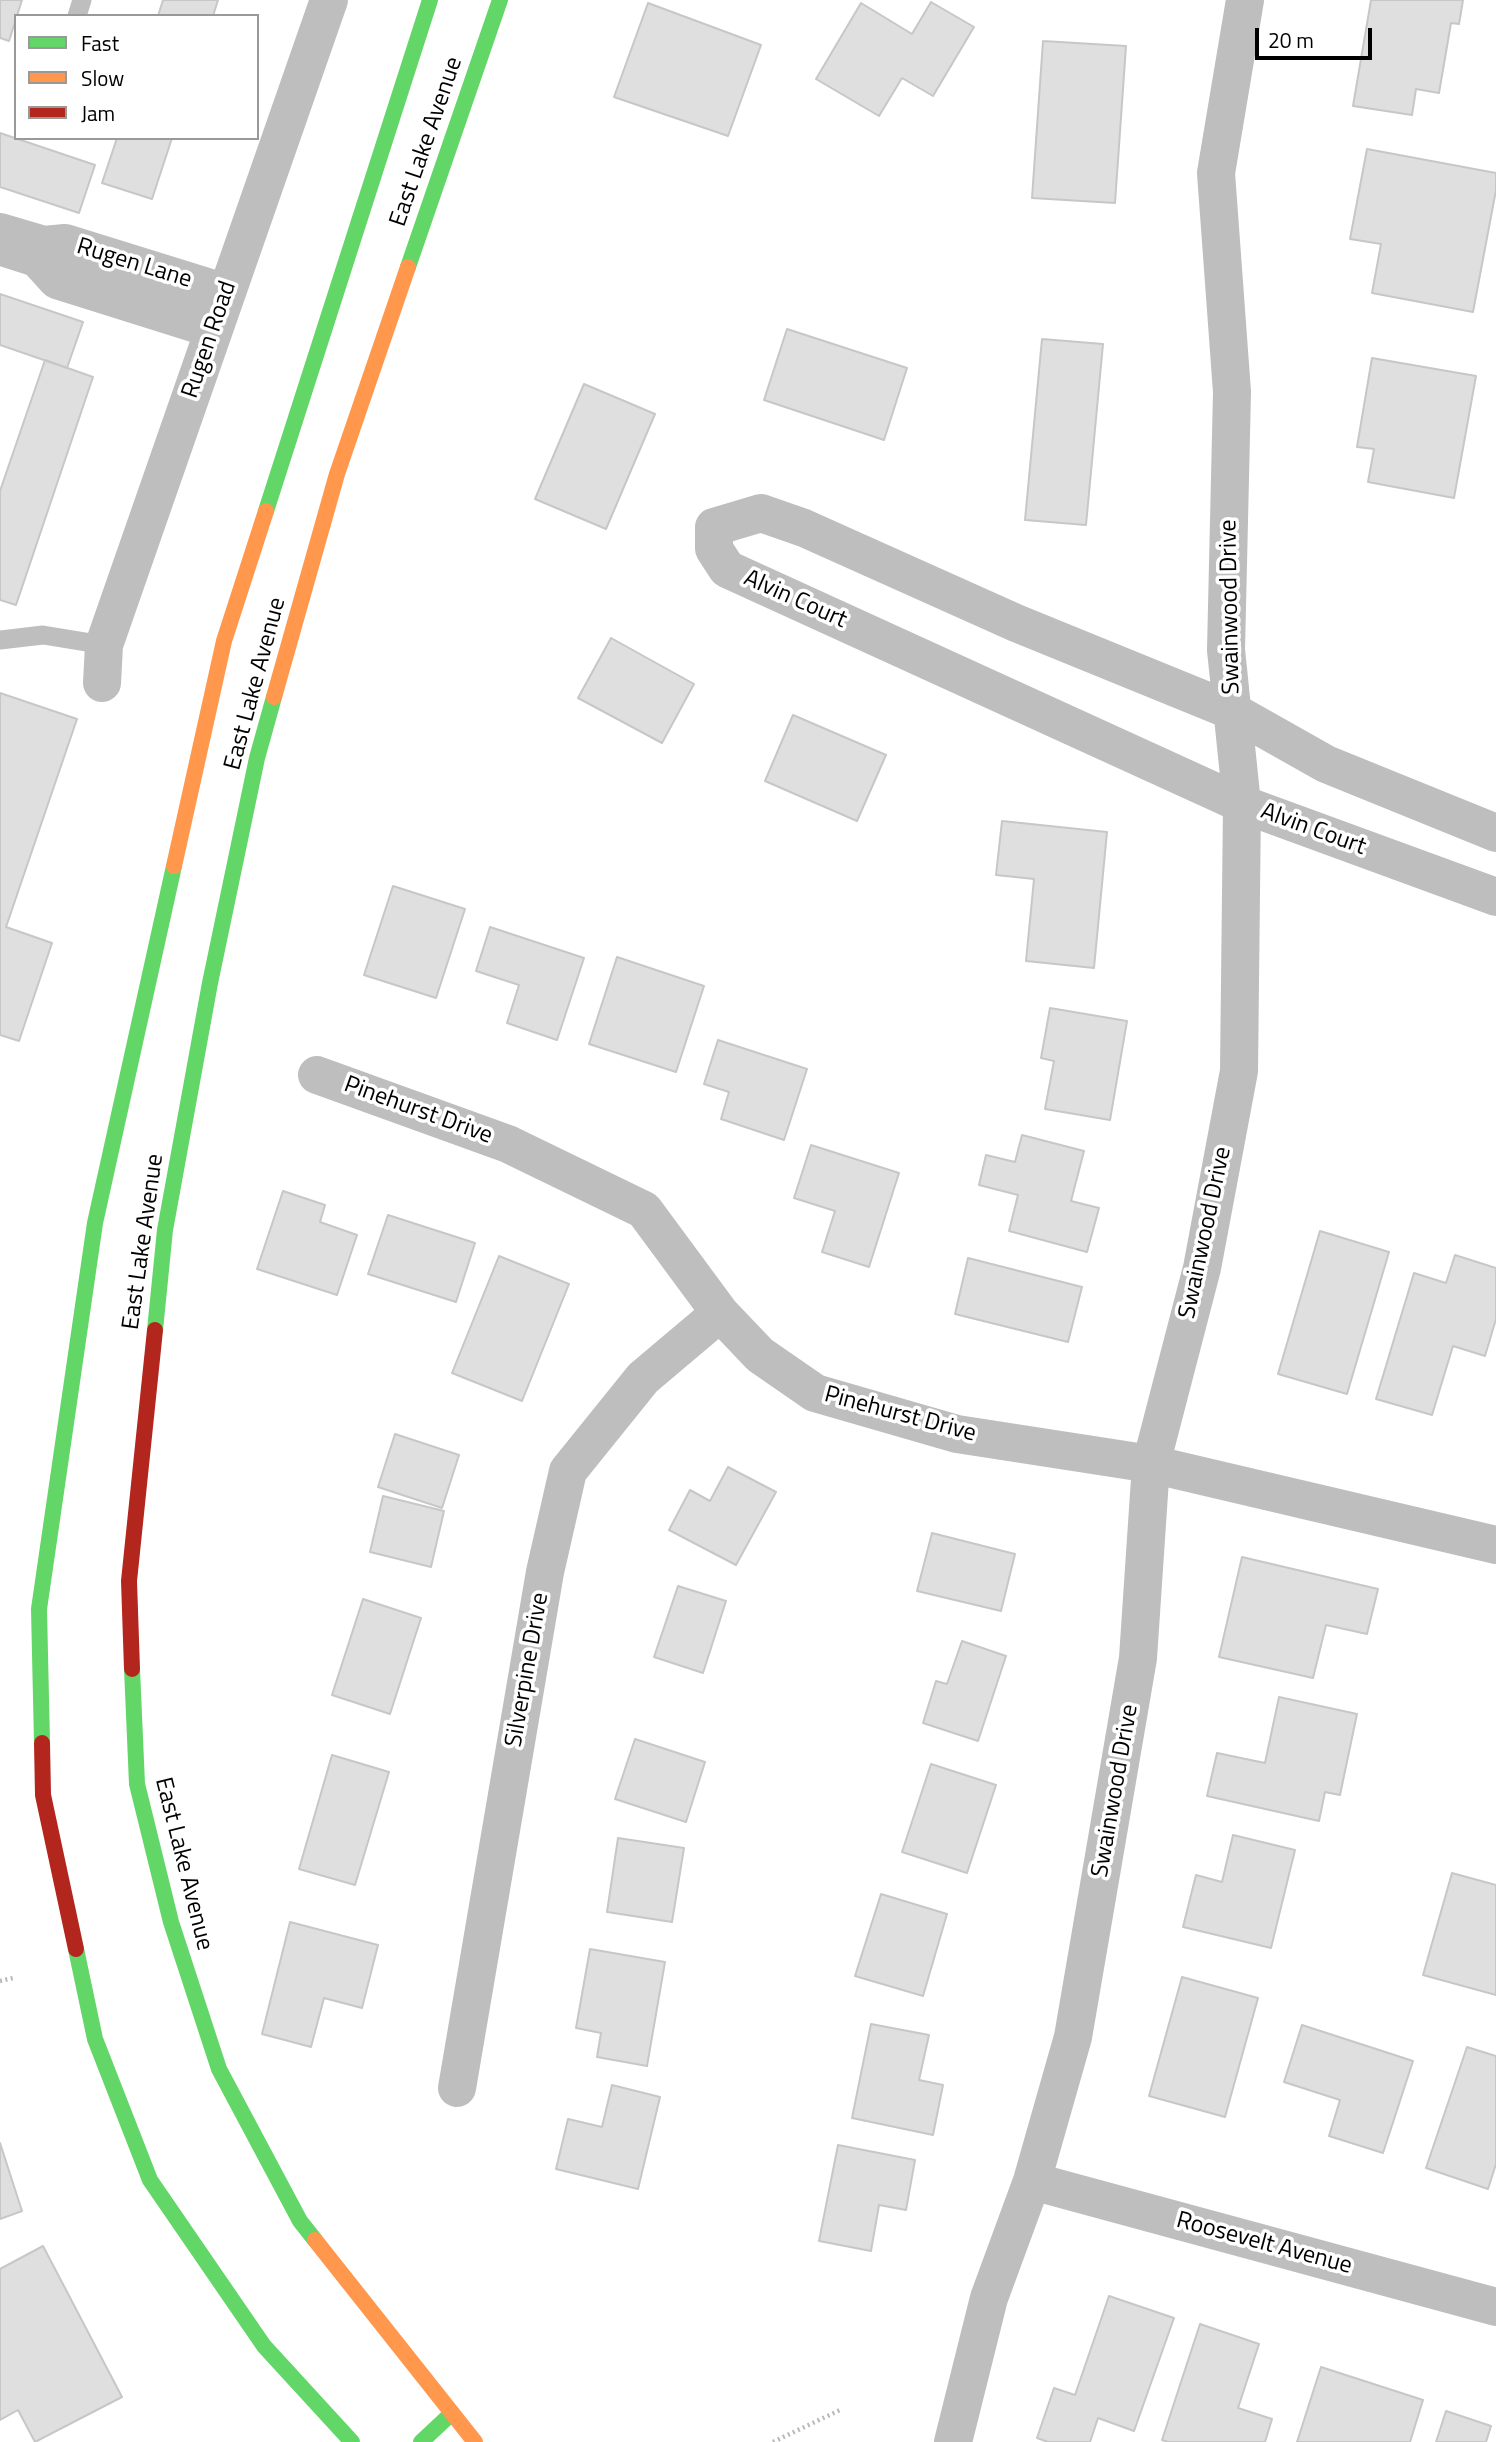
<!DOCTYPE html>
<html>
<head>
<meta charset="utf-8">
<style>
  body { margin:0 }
  #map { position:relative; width:1496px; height:2442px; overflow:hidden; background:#fff; font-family:"Titillium Web",sans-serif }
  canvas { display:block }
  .legend { position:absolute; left:14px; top:14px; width:245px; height:126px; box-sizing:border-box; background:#fff; border:2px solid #999; margin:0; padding:9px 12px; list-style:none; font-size:21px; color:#000 }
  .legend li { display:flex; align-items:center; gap:14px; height:35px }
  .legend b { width:35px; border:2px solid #999 }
  .scale { position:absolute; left:1255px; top:28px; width:117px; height:32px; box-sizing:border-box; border:4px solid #000; border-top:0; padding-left:9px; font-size:21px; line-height:24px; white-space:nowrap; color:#000; -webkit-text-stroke:5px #fff; paint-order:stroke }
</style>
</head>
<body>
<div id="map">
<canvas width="1496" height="2442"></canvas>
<ul class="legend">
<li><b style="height:9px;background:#63d668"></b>Fast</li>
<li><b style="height:9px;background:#ff974d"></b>Slow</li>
<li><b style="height:9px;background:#b3261e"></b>Jam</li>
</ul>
<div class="scale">20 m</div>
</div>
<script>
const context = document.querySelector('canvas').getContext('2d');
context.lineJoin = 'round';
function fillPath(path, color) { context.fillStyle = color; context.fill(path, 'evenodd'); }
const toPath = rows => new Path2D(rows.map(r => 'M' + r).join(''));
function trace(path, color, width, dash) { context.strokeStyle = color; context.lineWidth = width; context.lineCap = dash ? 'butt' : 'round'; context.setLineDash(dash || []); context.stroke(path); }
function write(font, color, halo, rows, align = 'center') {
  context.font = font + ' "Titillium Web",sans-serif'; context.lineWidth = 7; context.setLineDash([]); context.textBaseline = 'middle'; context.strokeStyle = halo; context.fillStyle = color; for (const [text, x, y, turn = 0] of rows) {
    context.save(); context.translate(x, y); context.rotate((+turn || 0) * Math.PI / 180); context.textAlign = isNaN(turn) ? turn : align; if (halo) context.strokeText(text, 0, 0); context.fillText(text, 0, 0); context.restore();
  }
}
const building = toPath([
  [0,0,22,0,9,41,0,38,0,0],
  [163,0,218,0,213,16,158,16,163,0],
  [1371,0,1463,0,1459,24,1451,23,1439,93,1416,89,1412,115,1353,106,1371,0],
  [931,2,974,27,933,96,902,78,879,116,816,79,861,3,912,34,931,2],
  [648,3,761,45,728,136,614,97,648,3],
  [1043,41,1126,46,1115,203,1032,198,1043,41],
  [0,133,95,165,79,213,0,187,0,133],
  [117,138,172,138,152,199,102,183,117,138],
  [1367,149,1496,173,1496,190,1473,312,1372,293,1381,244,1350,239,1367,149],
  [0,294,83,322,67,368,0,345,0,294],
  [787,329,907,368,884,440,764,400,787,329],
  [1042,339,1103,344,1086,525,1025,520,1042,339],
  [1372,358,1476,376,1454,498,1368,482,1374,449,1357,447,1372,358],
  [45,360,93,377,16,605,0,600,0,491,45,360],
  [584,384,655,414,606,529,535,499,584,384],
  [611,638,694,684,662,743,578,698,611,638],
  [0,693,77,719,6,927,52,943,19,1041,0,1035,0,693],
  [793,715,886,755,857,821,765,781,793,715],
  [1002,821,1107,832,1094,968,1026,961,1034,879,996,875,1002,821],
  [393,886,465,909,436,998,364,975,393,886],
  [490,927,584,958,557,1040,507,1023,519,985,476,971,490,927],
  [617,957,704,986,676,1072,589,1044,617,957],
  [1050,1008,1127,1021,1110,1120,1045,1109,1054,1061,1041,1058,1050,1008],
  [718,1040,807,1069,784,1140,721,1119,729,1092,704,1084,718,1040],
  [1022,1135,1084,1151,1071,1201,1099,1208,1087,1252,1009,1231,1018,1195,979,1185,986,1155,1015,1162,1022,1135],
  [811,1145,899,1173,869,1267,822,1252,835,1211,794,1198,811,1145],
  [283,1191,325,1205,320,1222,357,1235,337,1295,257,1269,283,1191],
  [388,1215,475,1243,456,1302,368,1274,388,1215],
  [1320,1231,1389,1252,1347,1394,1278,1374,1320,1231],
  [1455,1255,1496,1268,1496,1319,1485,1356,1453,1346,1432,1415,1376,1399,1414,1273,1446,1283,1455,1255],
  [499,1256,569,1284,522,1401,452,1373,499,1256],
  [968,1258,1082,1287,1068,1342,955,1314,968,1258],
  [395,1434,459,1455,442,1508,378,1487,395,1434],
  [728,1467,776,1492,736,1565,669,1530,690,1490,710,1501,728,1467],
  [383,1496,444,1511,431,1567,370,1552,383,1496],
  [932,1533,1015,1554,1001,1611,917,1591,932,1533],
  [1242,1557,1378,1589,1367,1634,1326,1625,1313,1678,1219,1657,1242,1557],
  [678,1586,726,1601,703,1673,654,1657,678,1586],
  [363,1599,421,1618,390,1714,332,1695,363,1599],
  [962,1641,1006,1656,978,1741,923,1723,936,1681,947,1684,962,1641],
  [1279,1697,1357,1714,1340,1795,1325,1792,1319,1821,1207,1796,1217,1753,1265,1763,1279,1697],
  [635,1739,705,1762,686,1822,615,1799,635,1739],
  [332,1755,389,1772,355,1885,299,1869,332,1755],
  [931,1764,996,1785,967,1873,902,1852,931,1764],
  [1233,1835,1295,1850,1271,1948,1183,1927,1196,1875,1222,1882,1233,1835],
  [618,1838,684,1848,672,1922,607,1912,618,1838],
  [1452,1873,1496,1885,1496,1995,1423,1975,1452,1873],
  [881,1894,947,1914,923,1996,855,1976,881,1894],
  [290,1922,378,1945,362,2008,324,1998,311,2047,262,2034,290,1922],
  [590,1949,665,1962,647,2066,597,2057,601,2033,576,2028,590,1949],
  [1182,1977,1258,1998,1225,2117,1149,2096,1182,1977],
  [871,2024,929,2035,919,2080,943,2085,933,2135,852,2118,871,2024],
  [1302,2025,1413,2061,1383,2153,1329,2136,1340,2100,1284,2082,1302,2025],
  [1467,2047,1496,2056,1496,2164,1488,2189,1426,2168,1467,2047],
  [612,2085,660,2097,638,2189,556,2169,568,2119,602,2127,612,2085],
  [0,2143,22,2211,0,2219,0,2143],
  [838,2145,915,2160,906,2210,879,2205,871,2251,819,2241,838,2145],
  [43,2246,122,2397,35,2442,18,2410,0,2420,0,2269,43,2246],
  [1109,2296,1174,2318,1134,2431,1098,2418,1090,2442,1048,2442,1037,2438,1054,2388,1075,2395,1109,2296],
  [1200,2324,1259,2344,1238,2408,1272,2419,1265,2442,1168,2442,1162,2440,1200,2324],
  [1321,2367,1423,2400,1410,2442,1297,2442,1321,2367],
  [1446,2411,1491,2426,1486,2442,1436,2442,1446,2411]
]);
const path = toPath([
  [0,1981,13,1978],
  [773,2442,840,2410]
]);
const lane = toPath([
  [77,16,82,0],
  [0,640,43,635,104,645]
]);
const street = toPath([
  [0,232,44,245,65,243,226,293],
  [5,248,37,258,57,280,213,329],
  [102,683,104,645,329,0],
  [1496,833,1326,764,1232,711,1016,623,804,528,761,513,714,527,714,549,727,569,1242,804,1496,897],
  [317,1075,508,1144,644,1210,720,1313,760,1355,815,1393,957,1434,1151,1464,1496,1545],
  [457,2088,545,1572,568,1471,643,1378,720,1313],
  [1032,2181,1496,2307],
  [953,2442,989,2298,1032,2181,1073,2037,1138,1658,1151,1464,1202,1268,1239,1071,1242,804,1226,650,1232,392,1216,173,1245,0]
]);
const fast = toPath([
  [408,267,500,0],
  [266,511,430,0],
  [155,1330,165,1230,210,983,257,758,274,697],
  [132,1669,137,1784,171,1922,219,2069,300,2221,315,2240],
  [42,1743,39,1609,95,1223,174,866],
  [76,1949,95,2039,150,2180,264,2346,352,2442],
  [421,2442,452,2413]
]);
const slow = toPath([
  [274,697,337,474,408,267],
  [174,866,224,641,266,511],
  [315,2240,475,2442]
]);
const jam = toPath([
  [132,1669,129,1581,155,1330],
  [42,1743,43,1795,76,1949]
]);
const streetNames = [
  ["East Lake Avenue",427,142,-71],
  ["Rugen Lane",134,264,17],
  ["Rugen Road",210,340,-71],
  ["Alvin Court",795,600,24],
  ["Swainwood Drive",1231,607,-91],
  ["East Lake Avenue",256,684,-75],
  ["Alvin Court",1313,830,20],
  ["Pinehurst Drive",418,1111,20],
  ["Swainwood Drive",1206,1233,-78],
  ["East Lake Avenue",144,1242,-82],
  ["Pinehurst Drive",900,1415,15],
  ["Silverpine Drive",528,1670,-80],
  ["Swainwood Drive",1116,1791,-80],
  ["East Lake Avenue",183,1864,76],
  ["Roosevelt Avenue",1264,2244,15]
];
fillPath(building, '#dfdfdf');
trace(building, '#c7c7c7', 2);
trace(path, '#b9b9b9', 4.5, [2, 3.5]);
trace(lane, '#bebebe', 19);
trace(street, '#bebebe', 38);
trace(fast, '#63d668', 16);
trace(slow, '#ff974d', 16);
trace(jam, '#b3261e', 16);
write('24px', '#000', '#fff', streetNames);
</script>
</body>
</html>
